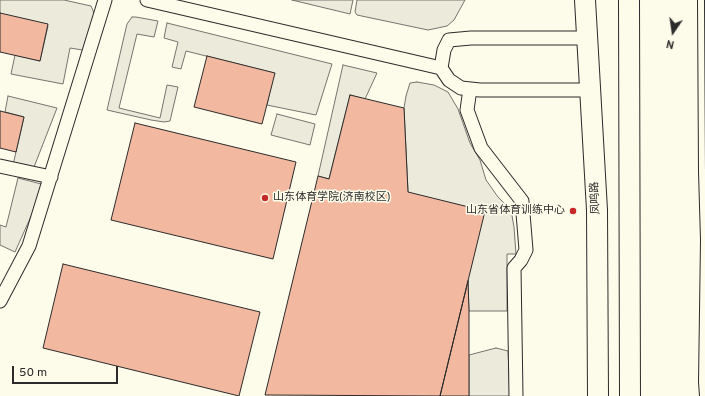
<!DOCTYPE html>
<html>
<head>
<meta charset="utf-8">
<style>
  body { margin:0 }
  #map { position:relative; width:705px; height:396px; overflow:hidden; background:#fdfbea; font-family:Overpass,sans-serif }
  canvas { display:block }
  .north { position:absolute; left:653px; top:12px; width:40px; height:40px; -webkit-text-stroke:3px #fdfbea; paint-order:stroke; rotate:193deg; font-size:11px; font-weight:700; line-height:16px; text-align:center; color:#2b2b2b }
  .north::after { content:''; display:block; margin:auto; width:14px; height:18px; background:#2b2b2b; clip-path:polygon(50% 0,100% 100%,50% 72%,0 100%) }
  .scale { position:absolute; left:12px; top:366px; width:106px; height:18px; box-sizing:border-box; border:2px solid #2b2b2b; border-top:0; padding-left:5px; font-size:12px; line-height:14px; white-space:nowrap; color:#2b2b2b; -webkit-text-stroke:3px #fdfbea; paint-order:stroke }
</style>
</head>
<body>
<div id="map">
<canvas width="705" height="396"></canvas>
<div class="north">N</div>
<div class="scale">50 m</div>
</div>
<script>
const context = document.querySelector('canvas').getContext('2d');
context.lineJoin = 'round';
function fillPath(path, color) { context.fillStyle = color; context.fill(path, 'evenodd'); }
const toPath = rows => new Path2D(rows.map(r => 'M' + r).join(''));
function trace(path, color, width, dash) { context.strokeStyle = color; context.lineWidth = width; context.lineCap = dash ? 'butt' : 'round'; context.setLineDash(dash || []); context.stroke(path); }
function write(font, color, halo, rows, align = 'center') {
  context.font = font + ' Overpass,"Noto Sans SC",sans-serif'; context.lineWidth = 3; context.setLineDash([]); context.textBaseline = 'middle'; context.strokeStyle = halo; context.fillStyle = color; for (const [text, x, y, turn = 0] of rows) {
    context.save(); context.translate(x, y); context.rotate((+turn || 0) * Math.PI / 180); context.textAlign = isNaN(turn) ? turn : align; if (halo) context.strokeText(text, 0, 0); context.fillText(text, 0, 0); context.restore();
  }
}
const green = toPath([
  [0,0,64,0,91,6,97,20,89,51,70,48,63,84,11,74,15,55,40,61,48,26,0,15,0,0],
  [292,0,353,0,350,14,292,0],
  [357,0,465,0,454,20,447,26,428,30,357,15,355,12,357,0],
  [132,17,136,17,158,21,154,37,137,34,119,108,160,118,167,85,178,87,170,121,164,122,151,120,107,110,127,24,132,17],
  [167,23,332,64,316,115,267,105,274,73,186,51,181,69,172,67,178,42,164,38,167,23],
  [343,65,377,73,365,99,350,95,329,179,318,176,343,65],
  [417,82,434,85,448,92,458,109,470,143,480,160,486,180,498,197,511,210,514,227,516,254,507,254,507,311,469,311,468,281,408,192,404,108,406,96,410,83,417,82],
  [8,96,57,108,34,167,13,165,24,117,5,112,8,96],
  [277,114,315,124,310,145,271,135,277,114],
  [18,178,45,185,15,252,0,245,0,225,6,227,18,178],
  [496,348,508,351,510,396,469,396,469,355,496,348]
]);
const building = toPath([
  [0,13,48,24,40,61,0,52,0,13],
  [207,56,275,73,262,124,194,107,207,56],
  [350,95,404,108,408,192,485,211,440,396,265,395,318,176,329,179,350,95],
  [0,111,24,117,16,152,0,148,0,111],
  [135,123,296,162,273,259,111,220,135,123],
  [63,264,260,312,239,396,43,348,63,264],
  [468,281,469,311,469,396,440,396,468,281]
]);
const service = toPath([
  [701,0,702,172],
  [703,396,702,382,704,240,702,172,705,172]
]);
const minor = toPath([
  [147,0,441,68,449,80,461,88,480,90,590,90],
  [441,68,444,50,449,40,471,38,587,38],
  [470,89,467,110,481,148,522,201,526,250,521,260,514,268,516,396],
  [0,166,51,177],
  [0,301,29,246,105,0]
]);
const primary = toPath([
  [585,0,597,210,598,396],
  [629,0,630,396]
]);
const markers = [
  [265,198,4,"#c62828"],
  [573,211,4,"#c62828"]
];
const poiNames = [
  ["山东体育学院(济南校区)",273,198],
  ["山东省体育训练中心",565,211,"right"]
];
const streetNames = [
  ["凤鸣路",596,198,-93]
];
fillPath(green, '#ecebdb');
trace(green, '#74746e', 1);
fillPath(building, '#f2b8a0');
trace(building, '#2b2b2b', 1);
trace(service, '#2b2b2b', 8);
trace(minor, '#2b2b2b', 15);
trace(primary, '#2b2b2b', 22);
trace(service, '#fdfbea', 6);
trace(minor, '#fdfbea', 13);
trace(primary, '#fdfbea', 20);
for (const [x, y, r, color] of markers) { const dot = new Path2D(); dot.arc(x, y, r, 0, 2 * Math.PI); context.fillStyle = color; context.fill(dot); trace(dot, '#fdfbea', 1.5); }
write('11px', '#2b2b2b', '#fdfbea', poiNames, 'left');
write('11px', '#2b2b2b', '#fdfbea', streetNames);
</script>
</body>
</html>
